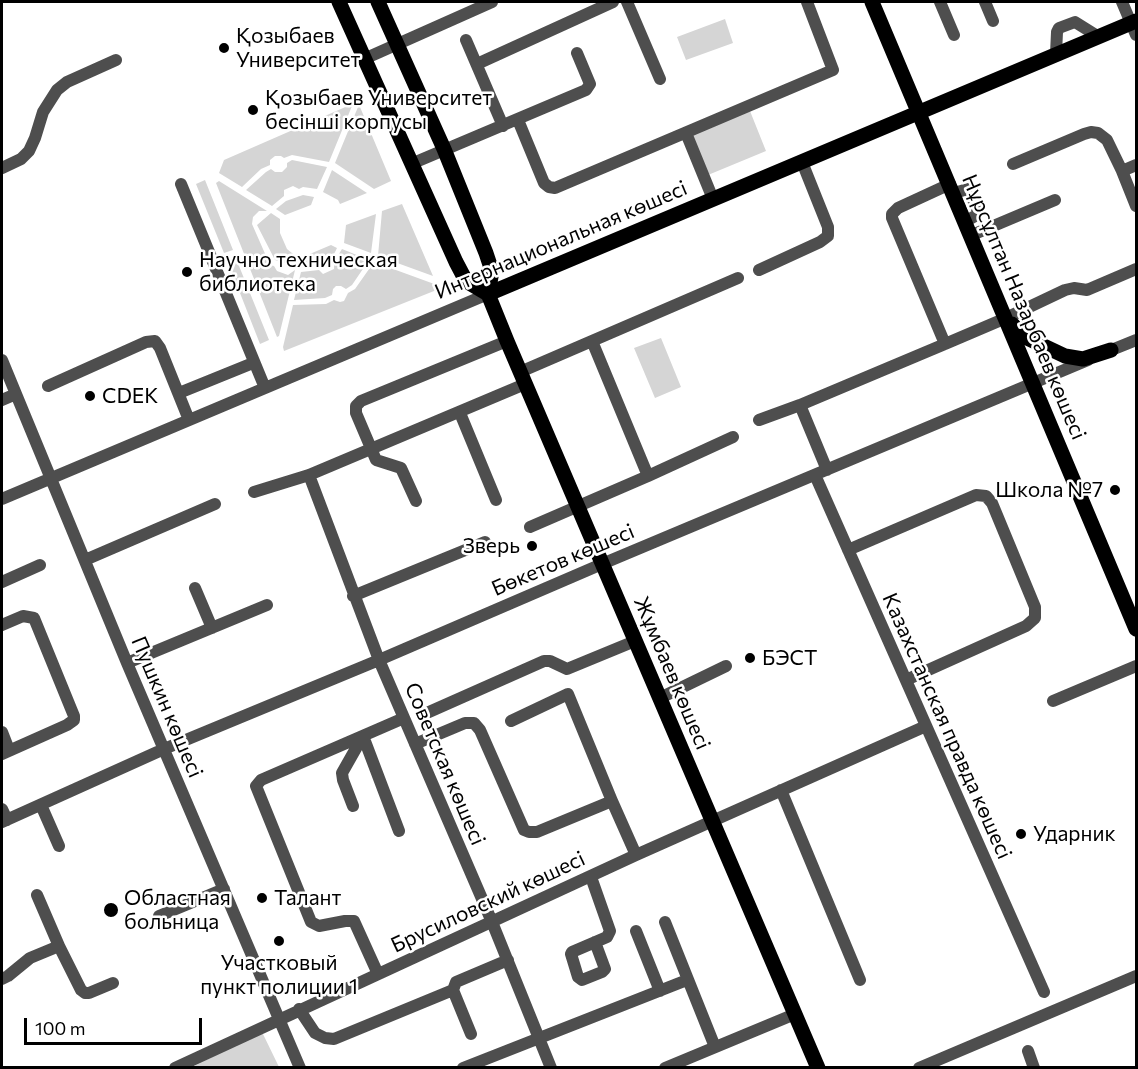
<!DOCTYPE html>
<html>
<head>
<meta charset="utf-8">
<style>
  body { margin:0 }
  #map { position:relative; width:1138px; height:1069px; overflow:hidden; background:#fff; font-family:Commissioner,sans-serif }
  canvas { display:block }
  .frame { position:absolute; inset:0; border:3px solid #000; pointer-events:none }
  .scale { position:absolute; left:24px; top:1018px; width:178px; height:27px; box-sizing:border-box; border:3px solid #000; border-top:0; padding-left:8px; font-size:18px; line-height:21px; white-space:nowrap; color:#000; -webkit-text-stroke:4px #fff; paint-order:stroke }
</style>
</head>
<body>
<div id="map">
<canvas width="1138" height="1069"></canvas>
<div class="frame"></div>
<div class="scale">100 m</div>
</div>
<script>
const context = document.querySelector('canvas').getContext('2d');
context.lineJoin = 'round';
function fillPath(path, color) { context.fillStyle = color; context.fill(path, 'evenodd'); }
const toPath = rows => new Path2D(rows.map(r => 'M' + r).join(''));
function trace(path, color, width, dash) { context.strokeStyle = color; context.lineWidth = width; context.lineCap = dash ? 'butt' : 'round'; context.setLineDash(dash || []); context.stroke(path); }
function write(font, color, halo, rows, align = 'center') {
  context.font = font + ' Commissioner,sans-serif'; context.lineWidth = 5; context.setLineDash([]); context.textBaseline = 'middle'; context.strokeStyle = halo; context.fillStyle = color; for (const [text, x, y, turn = 0] of rows) {
    context.save(); context.translate(x, y); context.rotate((+turn || 0) * Math.PI / 180); context.textAlign = isNaN(turn) ? turn : align; if (halo) context.strokeText(text, 0, 0); context.fillText(text, 0, 0); context.restore();
  }
}
const green = toPath([
  [725,19,733,43,686,60,677,37],
  [350,105,352,106,329,162,292,155,284,158,281,156,275,156,270,160,270,165,261,169,242,187,219,173,224,160],
  [358,107,360,107,391,181,374,189,335,163],
  [750,111,766,151,708,175,691,135],
  [292,160,327,167,317,189,303,187,299,189,293,186,284,190,284,196,272,206,246,190,266,172,271,169,275,172,282,172,287,167,287,163],
  [332,170,367,193,340,204,338,200,323,192],
  [205,180,233,250,224,253,196,184],
  [219,181,267,211,259,211,253,217,252,224,270,265,274,266,277,271,288,275,295,270,279,336,277,337,216,183],
  [303,195,314,197,311,205,285,215,276,209,286,201],
  [402,204,433,276,378,256,382,211],
  [271,213,280,219,280,233,287,249,298,258,296,266,275,260,257,225],
  [376,214,371,253,344,243,346,225],
  [331,245,337,248,332,258,318,265,302,266,305,256],
  [342,249,369,260,352,285,346,289,341,286,336,286,333,289,332,295,325,298,294,300,301,272,319,270,323,274,334,269,334,262],
  [237,261,269,340,260,344,229,265],
  [374,262,437,285,439,289,284,351,283,347,293,305,326,304,334,300,340,302,344,301,348,293,355,289],
  [661,338,681,387,655,398,634,348],
  [262,1032,279,1067,190,1068]
]);
const minor = toPath([
  [627,2,660,79],
  [940,2,954,35],
  [985,2,993,21],
  [1122,2,1136,35],
  [466,40,503,126],
  [1056,54,1057,32,1059,28,1075,22,1099,37],
  [364,59,492,2],
  [477,64,613,2],
  [518,120,544,183,549,187,555,188,833,70,807,2],
  [686,133,713,199],
  [411,164,586,90,590,84,577,53],
  [1013,164,1084,134,1091,132,1098,133,1107,140,1122,171,1136,165],
  [2,168,21,159,29,151,35,138,43,112,57,90,67,82,116,60],
  [1122,171,1136,206],
  [181,184,265,388],
  [954,193,968,189,978,211,977,215,966,221],
  [972,235,1055,200],
  [759,270,820,242,828,236,828,227,802,162],
  [945,344,1006,318,1065,290,1074,288,1087,290,1136,269],
  [1104,353,1136,340],
  [2,360,127,663,300,1068],
  [520,372,738,278],
  [48,386,146,342,155,341,160,348,189,420],
  [179,393,253,363],
  [2,400,16,394],
  [460,413,496,500],
  [759,420,800,405],
  [827,470,800,405,945,344,892,218,892,214,898,208,950,184],
  [309,475,379,660,492,922,551,1068],
  [815,475,1044,992],
  [648,476,733,437],
  [254,492,309,475,525,384],
  [2,499,488,294],
  [416,501,401,468,376,460,356,413,356,406,361,401,507,341],
  [530,527,648,476,592,341],
  [848,550,976,495,986,496,992,503,1035,607,1035,618,1026,626,906,680],
  [85,560,215,504],
  [2,582,40,565],
  [195,588,212,628],
  [353,596,485,542],
  [2,625,23,616,34,618,74,716,74,720,67,725,2,754],
  [127,663,267,605],
  [660,698,726,666],
  [1053,701,1136,666],
  [429,712,544,661,550,661,567,669,635,641],
  [511,721,568,694,612,801],
  [2,732,9,750],
  [363,736,399,831],
  [415,744,465,723,474,723,480,730,524,830,529,832,537,832,612,801,636,855],
  [781,790,860,980],
  [41,805,59,846],
  [353,806,343,780,342,773,363,736],
  [2,809,7,820],
  [2,822,164,749,379,660,602,564,1088,360],
  [591,877,610,931,607,937,572,952,571,954,578,977,582,980,602,972,605,969,595,942],
  [37,895,59,946],
  [159,916,224,889],
  [665,922,715,1047],
  [636,931,660,991],
  [378,974,354,921,345,921,319,926,311,922,256,786,261,780,404,718],
  [2,979,8,976,30,958,59,946,81,990,85,993,89,993,113,983],
  [453,990,471,1034],
  [299,1009,315,1033,325,1038,334,1039,453,990,456,982,508,960],
  [1028,1051,1034,1068],
  [175,1068,636,855,926,726],
  [463,1068,687,980],
  [665,1068,795,1014],
  [919,1068,1136,976]
]);
const major = toPath([
  [339,2,456,262,466,281,488,294],
  [378,2,444,149,486,253,492,271,488,294,507,341,818,1068],
  [872,2,1136,629],
  [488,294,1136,21],
  [1012,324,1029,339,1065,356,1083,359,1111,350]
]);
const markers = [
  [224,48,6,"#000"],
  [253,110,6,"#000"],
  [187,272,6,"#000"],
  [90,396,6,"#000"],
  [1115,490,6,"#000"],
  [532,546,6,"#000"],
  [750,658,6,"#000"],
  [1021,834,6,"#000"],
  [262,898,6,"#000"],
  [111,910,8,"#000"],
  [279,941,6,"#000"]
];
const poiNames = [
  ["Қозыбаев",236,36],
  ["Университет",236,60],
  ["Қозыбаев Университет",265,98],
  ["бесінші корпусы",265,122],
  ["Научно техническая",199,260],
  ["библиотека",199,284],
  ["CDEK",102,396],
  ["Школа №7",1103,490,"right"],
  ["Зверь",520,546,"right"],
  ["БЭСТ",762,658],
  ["Ударник",1033,834],
  ["Областная",124,898],
  ["больница",124,922],
  ["Талант",274,898],
  ["Участковый",279,963,"center"],
  ["пункт полиции 1",279,987,"center"]
];
const streetNames = [
  ["Интернациональная көшесі",561,240,-23],
  ["Нұрсұлтан Назарбаев көшесі",1024,307,67],
  ["Бөкетов көшесі",563,560,-23],
  ["Жұмбаев көшесі",672,673,67],
  ["Пушкин көшесі",167,707,67],
  ["Казахстанская правда көшесі",947,726,66],
  ["Советская көшесі",445,764,67],
  ["Брусиловский көшесі",488,902,-25]
];
fillPath(green, '#d5d5d5');
trace(minor, '#4e4e4e', 12);
trace(major, '#000', 15);
for (const [x, y, r, color] of markers) { const dot = new Path2D(); dot.arc(x, y, r, 0, 2 * Math.PI); context.fillStyle = color; context.fill(dot); trace(dot, '#fff', 2); }
write('21px', '#000', '#fff', poiNames, 'left');
write('21px', '#000', '#fff', streetNames);
</script>
</body>
</html>
